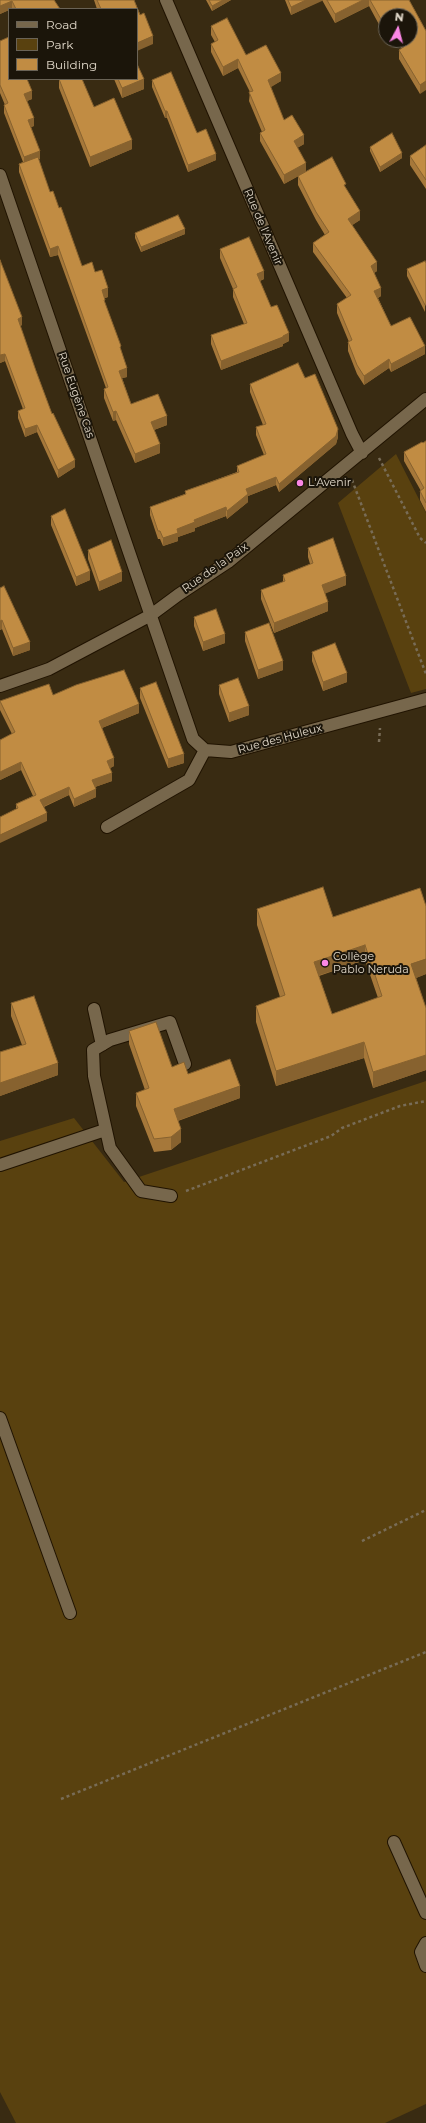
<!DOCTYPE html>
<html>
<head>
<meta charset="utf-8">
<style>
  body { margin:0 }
  #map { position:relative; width:426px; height:2123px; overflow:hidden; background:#392b12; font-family:Montserrat,sans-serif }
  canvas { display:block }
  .legend { position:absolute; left:8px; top:8px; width:130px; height:72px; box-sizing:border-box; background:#1b150a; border:1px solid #6a6356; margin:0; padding:5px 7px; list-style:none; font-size:12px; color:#e1d8c9 }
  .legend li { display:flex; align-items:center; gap:8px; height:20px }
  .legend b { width:20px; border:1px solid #6a6356 }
  .north { position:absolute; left:378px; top:8px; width:40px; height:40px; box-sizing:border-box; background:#1b150a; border:1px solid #6a6356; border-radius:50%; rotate:7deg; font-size:11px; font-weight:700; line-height:16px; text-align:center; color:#e1d8c9 }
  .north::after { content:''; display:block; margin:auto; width:14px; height:18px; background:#fb87e5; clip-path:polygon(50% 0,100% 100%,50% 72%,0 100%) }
</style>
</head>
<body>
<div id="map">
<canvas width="426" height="2123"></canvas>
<ul class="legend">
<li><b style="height:5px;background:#77674c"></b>Road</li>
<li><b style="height:11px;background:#59410f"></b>Park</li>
<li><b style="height:11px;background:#c18c43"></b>Building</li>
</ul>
<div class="north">N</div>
</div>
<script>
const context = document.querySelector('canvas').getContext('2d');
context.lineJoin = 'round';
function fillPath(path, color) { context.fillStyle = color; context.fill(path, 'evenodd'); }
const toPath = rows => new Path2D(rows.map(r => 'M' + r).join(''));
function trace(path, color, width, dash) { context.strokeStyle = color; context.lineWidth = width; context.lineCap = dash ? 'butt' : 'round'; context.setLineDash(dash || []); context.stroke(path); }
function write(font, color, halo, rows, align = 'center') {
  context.font = font + ' Montserrat,sans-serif'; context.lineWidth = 4; context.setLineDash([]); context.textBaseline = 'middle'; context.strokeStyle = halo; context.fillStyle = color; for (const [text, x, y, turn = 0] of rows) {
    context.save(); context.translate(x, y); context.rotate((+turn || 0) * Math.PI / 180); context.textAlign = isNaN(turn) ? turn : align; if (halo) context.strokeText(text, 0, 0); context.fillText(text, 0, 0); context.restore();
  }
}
const green = toPath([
  [396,454,426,513,426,689,411,693,338,503],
  [426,1081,426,2104,385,2123,16,2123,0,2092,0,1141,74,1118,124,1182]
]);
const path = toPath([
  [379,458,420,538,426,543],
  [352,480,426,674],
  [379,742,380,728],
  [186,1191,331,1136,342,1128,400,1106,426,1101],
  [362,1541,426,1510],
  [61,1799,426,1652]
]);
const minor = toPath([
  [166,0,352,434,362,453],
  [0,175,193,739,205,750,231,752,426,699],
  [0,686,49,669,151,615,178,595,228,562,426,399],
  [107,827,189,780,205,750],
  [94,1009,102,1045],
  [0,1165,105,1130],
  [171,1196,141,1191,110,1148,94,1076,93,1050,110,1040,170,1022,185,1064],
  [0,1418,70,1613],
  [394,1842,426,1913],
  [426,1943,421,1952,426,1966]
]);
const wall = toPath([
  [0,0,54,0,60,9,9,9,9,10,0,14],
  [94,0,134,0,153,44,137,9,97,9],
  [206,0,231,0,212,11],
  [285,0,409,0,426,31,420,94,399,59,399,50,402,49,396,40,410,40,410,16,386,16,382,30,369,6,335,23,322,0,291,15],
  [211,26,246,55,281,81,270,87,284,120,304,144,297,148,306,172,346,189,360,220,352,225,377,271,374,273,381,296,378,298,391,326,425,354,391,372,389,368,364,385,357,374,348,351,348,342,349,342,337,313,337,304,347,298,313,252,313,243,325,235,316,220,298,185,298,176,302,174,284,184,260,141,260,133,262,132,249,101,250,92,238,68,223,76,211,52,211,44,215,42,211,35],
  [0,41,32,99,27,101,34,126,31,127,40,159,38,159,50,192,82,266,95,272,108,297,105,298,105,305,121,351,127,377,122,378,131,404,167,425,154,430,160,453,135,463,116,420,113,421,104,398,104,389,106,388,58,255,50,257,19,172,19,164,23,162,4,113,4,105,5,105,0,93],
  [59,79,132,149,90,167,59,88],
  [114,79,137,79,144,89,122,98],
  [152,80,197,133,216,160,188,172,167,118,165,118,152,87],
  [426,145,426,189,410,165,410,156],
  [370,147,402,158,380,172,370,151],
  [135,233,185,234,141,252,135,238],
  [220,249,264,279,260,281,271,307,289,341,283,344,283,346,221,370,211,344,211,335,244,324,233,297,233,289,220,258],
  [0,260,22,325,20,326,36,371,52,414,75,467,58,478,37,432,25,437,18,418,18,411,23,409,5,361,0,363],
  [426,263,425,312,407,276,407,269],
  [305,378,338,437,336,444,279,492,276,485,248,496,248,502,227,519,226,516,195,528,195,531,178,537,178,541,163,546,160,539,158,539,150,515,150,507,185,494,185,491,237,472,237,466,264,455,256,435,256,427,263,425,250,392,250,384],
  [426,441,426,512,420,500,420,491,421,491,404,461,404,452],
  [51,516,90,580,76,586,51,525],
  [308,548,346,585,325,593,328,611,274,633,261,599,261,590,283,582,283,575,310,564,308,557],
  [88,550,122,581,99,591,88,559],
  [0,588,30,650,13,656,2,629,0,630],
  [194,617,225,643,203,651,194,626],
  [245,632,283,670,258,679,245,641],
  [312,652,347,682,323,691,312,661],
  [219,685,249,715,229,722,219,694],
  [140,688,184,763,168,768,140,698],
  [53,695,139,713,102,728,114,766,110,768,112,781,95,787,96,797,74,807,69,795,44,807,47,821,16,808,16,804,33,796,21,770,0,780,0,740,12,734,0,710,0,701],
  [257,909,333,917,426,974,416,978,426,1008,426,1070,373,1088,364,1058,276,1086,256,1022,256,1006,280,997,257,925],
  [365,960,378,998,332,1014,319,976],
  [11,1003,58,1075,0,1096,0,1052,22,1045,11,1016],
  [129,1031,172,1067,240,1098,178,1121,181,1142,171,1150,154,1152,136,1106,136,1093,145,1090,129,1044]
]);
const shadedWall = toPath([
  [223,0,231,0,212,11,212,6],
  [306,0,322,0,322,1,291,15,291,7],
  [363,0,369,0,369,6,335,23,335,14],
  [12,1,12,9,9,9,9,10,0,14,0,6],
  [386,19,386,28,382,30,382,21],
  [153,36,153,44,137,51,137,43],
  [238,59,238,68,223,76,223,67],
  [281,73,281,81,268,89,268,80],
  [144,79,144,89,122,98,122,88],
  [426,81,426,90,420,94,420,85],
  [32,91,32,99,24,102,24,94],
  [165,111,167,111,167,118,165,118],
  [34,118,34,126,28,128,28,120],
  [304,135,304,144,294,150,294,141],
  [132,140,132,149,90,167,90,157],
  [40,151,40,159,24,165,24,157],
  [402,153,402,158,380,172,380,167],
  [216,154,216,160,188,172,188,165],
  [306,163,306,172,284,184,284,175],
  [360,211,360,220,348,228,348,219],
  [185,229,185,234,141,252,141,247],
  [58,246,58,255,50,257,50,249],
  [377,262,377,271,371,275,371,266],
  [264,271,264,279,257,282,257,274],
  [108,288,108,297,102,299,102,290],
  [381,288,381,296,374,300,374,291],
  [22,317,22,325,18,327,18,319],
  [289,333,289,341,283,344,283,346,221,370,221,361],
  [425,346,425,354,391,372,391,364],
  [5,354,5,361,0,363,0,355],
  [389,359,389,368,364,385,364,376],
  [127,368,127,377,119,379,119,371],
  [116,411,116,420,113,421,113,412],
  [167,416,167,425,151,431,151,422],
  [37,425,37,432,25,437,25,429],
  [338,429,338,437,336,444,279,492,279,484],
  [160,444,160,453,135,463,135,454],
  [75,460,75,467,58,478,58,470],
  [276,477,276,485,248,496,248,502,227,519,227,511,246,489],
  [226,507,226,516,195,528,195,531,178,537,178,541,163,546,163,538,177,529,194,520],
  [90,571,90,580,76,586,76,577],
  [122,572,122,581,99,591,99,582],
  [346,576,346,585,322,595,322,585],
  [328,602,328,611,274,633,274,623],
  [2,620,2,629,0,630,0,621],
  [225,634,225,643,203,651,203,642],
  [30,642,30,650,13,656,13,648],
  [283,661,283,670,258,679,258,670],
  [347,673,347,682,323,691,323,682],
  [139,704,139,713,99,729,99,721],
  [249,706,249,715,229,722,229,713],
  [184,754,184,763,168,768,168,759],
  [114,758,114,766,107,770,107,761],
  [21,762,21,770,0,780,0,772],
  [112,773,112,781,92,788,92,780],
  [69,787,69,795,40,808,40,800],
  [96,789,96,797,74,807,74,799],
  [47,813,47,821,0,843,0,835],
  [365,945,365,960,314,977,314,962],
  [426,959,426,974,411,980,411,964],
  [364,1042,364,1058,276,1086,276,1071],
  [426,1055,426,1070,373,1088,373,1072],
  [58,1063,58,1075,0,1096,0,1083],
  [240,1086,240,1098,174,1122,174,1109],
  [181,1129,181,1142,171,1150,171,1137]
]);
const building = toPath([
  [0,0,54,0,60,9,16,9,12,1,0,6,0,0],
  [97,0,134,0,140,15,144,13,153,36,137,43,137,9,101,9,97,0],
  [209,0,223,0,212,6,209,0],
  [288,0,306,0,291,7,288,0],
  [327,0,363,0,335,14,327,0],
  [370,0,409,0,426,31,426,81,420,85,399,50,405,46,401,40,410,40,410,16,386,16,386,19,382,21,370,0],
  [227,18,246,55,266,45,281,73,268,80,284,120,292,115,304,135,294,141,306,163,284,175,260,133,265,130,249,92,253,91,238,59,223,67,211,44,218,40,211,26,227,18],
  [9,37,9,79,27,79,32,91,24,94,34,118,28,120,40,151,24,157,4,105,8,103,0,85,0,41,9,37],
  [137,64,144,79,122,88,118,79,137,79,137,64],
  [171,72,197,133,206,129,216,154,188,165,167,111,165,111,152,80,171,72],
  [59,79,82,79,94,107,114,98,132,140,90,157,59,79],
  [392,133,402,153,380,167,370,147,392,133],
  [426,145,426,180,410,156,426,145],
  [38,157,50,192,53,191,59,208,61,207,82,266,92,262,95,272,102,270,108,288,102,290,105,300,104,300,121,346,120,347,127,368,119,371,131,404,158,394,167,416,151,422,160,444,135,454,116,411,113,412,104,389,108,387,58,246,50,249,19,164,38,157],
  [332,157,346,184,344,185,360,211,348,219,377,262,371,266,381,288,374,291,391,326,410,317,425,346,391,364,389,359,364,376,357,365,348,342,352,340,337,304,351,295,313,243,329,232,316,212,298,176,332,157],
  [178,215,185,229,141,247,135,233,178,215],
  [249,237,264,271,257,274,271,307,277,305,289,333,283,336,283,337,221,361,211,335,247,323,233,289,237,287,220,249,249,237],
  [0,260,22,317,18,319,36,371,52,414,53,413,75,460,58,470,37,425,25,429,18,411,25,408,5,354,0,355,0,260],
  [425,261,426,263,426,305,425,305,407,269,425,261],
  [298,363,305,378,315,374,338,429,336,436,279,484,276,477,246,489,248,494,227,511,226,507,194,520,195,522,177,529,178,533,163,538,160,531,158,531,150,507,186,494,185,491,239,472,237,466,266,454,256,427,266,424,250,384,298,363],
  [426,441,426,503,420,491,424,488,404,452,422,442,423,443,426,441],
  [65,509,90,571,76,577,51,516,65,509],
  [333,538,346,576,322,585,328,602,274,623,261,590,285,581,283,575,313,563,308,548,333,538],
  [111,540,122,572,99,582,88,550,111,540],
  [4,586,30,642,13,648,2,620,0,621,0,588,4,586],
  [216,609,225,634,203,642,194,617,216,609],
  [269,623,283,661,258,670,245,632,269,623],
  [335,643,347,673,323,682,312,652,335,643],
  [124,670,139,704,99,721,114,758,107,761,112,773,92,780,96,789,74,799,69,787,40,800,47,813,0,835,0,817,18,808,16,804,36,795,21,762,0,772,0,740,15,732,0,701,49,684,53,695,76,685,124,670],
  [238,678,249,706,229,713,219,685,238,678],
  [156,682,184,754,168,759,140,688,156,682],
  [323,887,333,917,420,888,426,906,426,959,411,964,426,1008,426,1055,373,1072,364,1042,276,1071,256,1006,285,995,257,909,323,887],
  [365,945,382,996,332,1014,314,962,365,945],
  [34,996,58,1063,0,1083,0,1052,26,1044,11,1003,34,996],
  [156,1022,172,1067,184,1062,188,1074,230,1059,240,1086,174,1109,181,1129,171,1137,154,1139,136,1093,149,1088,129,1031,156,1022]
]);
const markers = [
  [300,483,4,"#fb87e5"],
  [325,963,4,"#fb87e5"]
];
const streetNames = [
  ["Rue de l'Avenir",263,227,67],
  ["Rue Eugène Cas",76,395,71],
  ["Rue de la Paix",215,568,-35],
  ["Rue des Huleux",280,739,-15]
];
const poiNames = [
  ["L'Avenir",308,483],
  ["Collège",333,957],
  ["Pablo Neruda",333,970]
];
fillPath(green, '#59410f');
trace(minor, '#201300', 14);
trace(path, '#786c57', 2.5, [3, 3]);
trace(minor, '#77674c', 12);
fillPath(wall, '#a6783a');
fillPath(shadedWall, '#87622f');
fillPath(building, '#c18c43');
trace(building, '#87622f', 1);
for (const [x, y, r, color] of markers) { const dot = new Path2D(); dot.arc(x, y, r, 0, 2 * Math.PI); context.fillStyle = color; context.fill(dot); trace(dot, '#1b150a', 1.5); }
write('11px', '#e1d8c9', '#1b150a', streetNames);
write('11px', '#e1d8c9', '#1b150a', poiNames, 'left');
</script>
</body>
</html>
